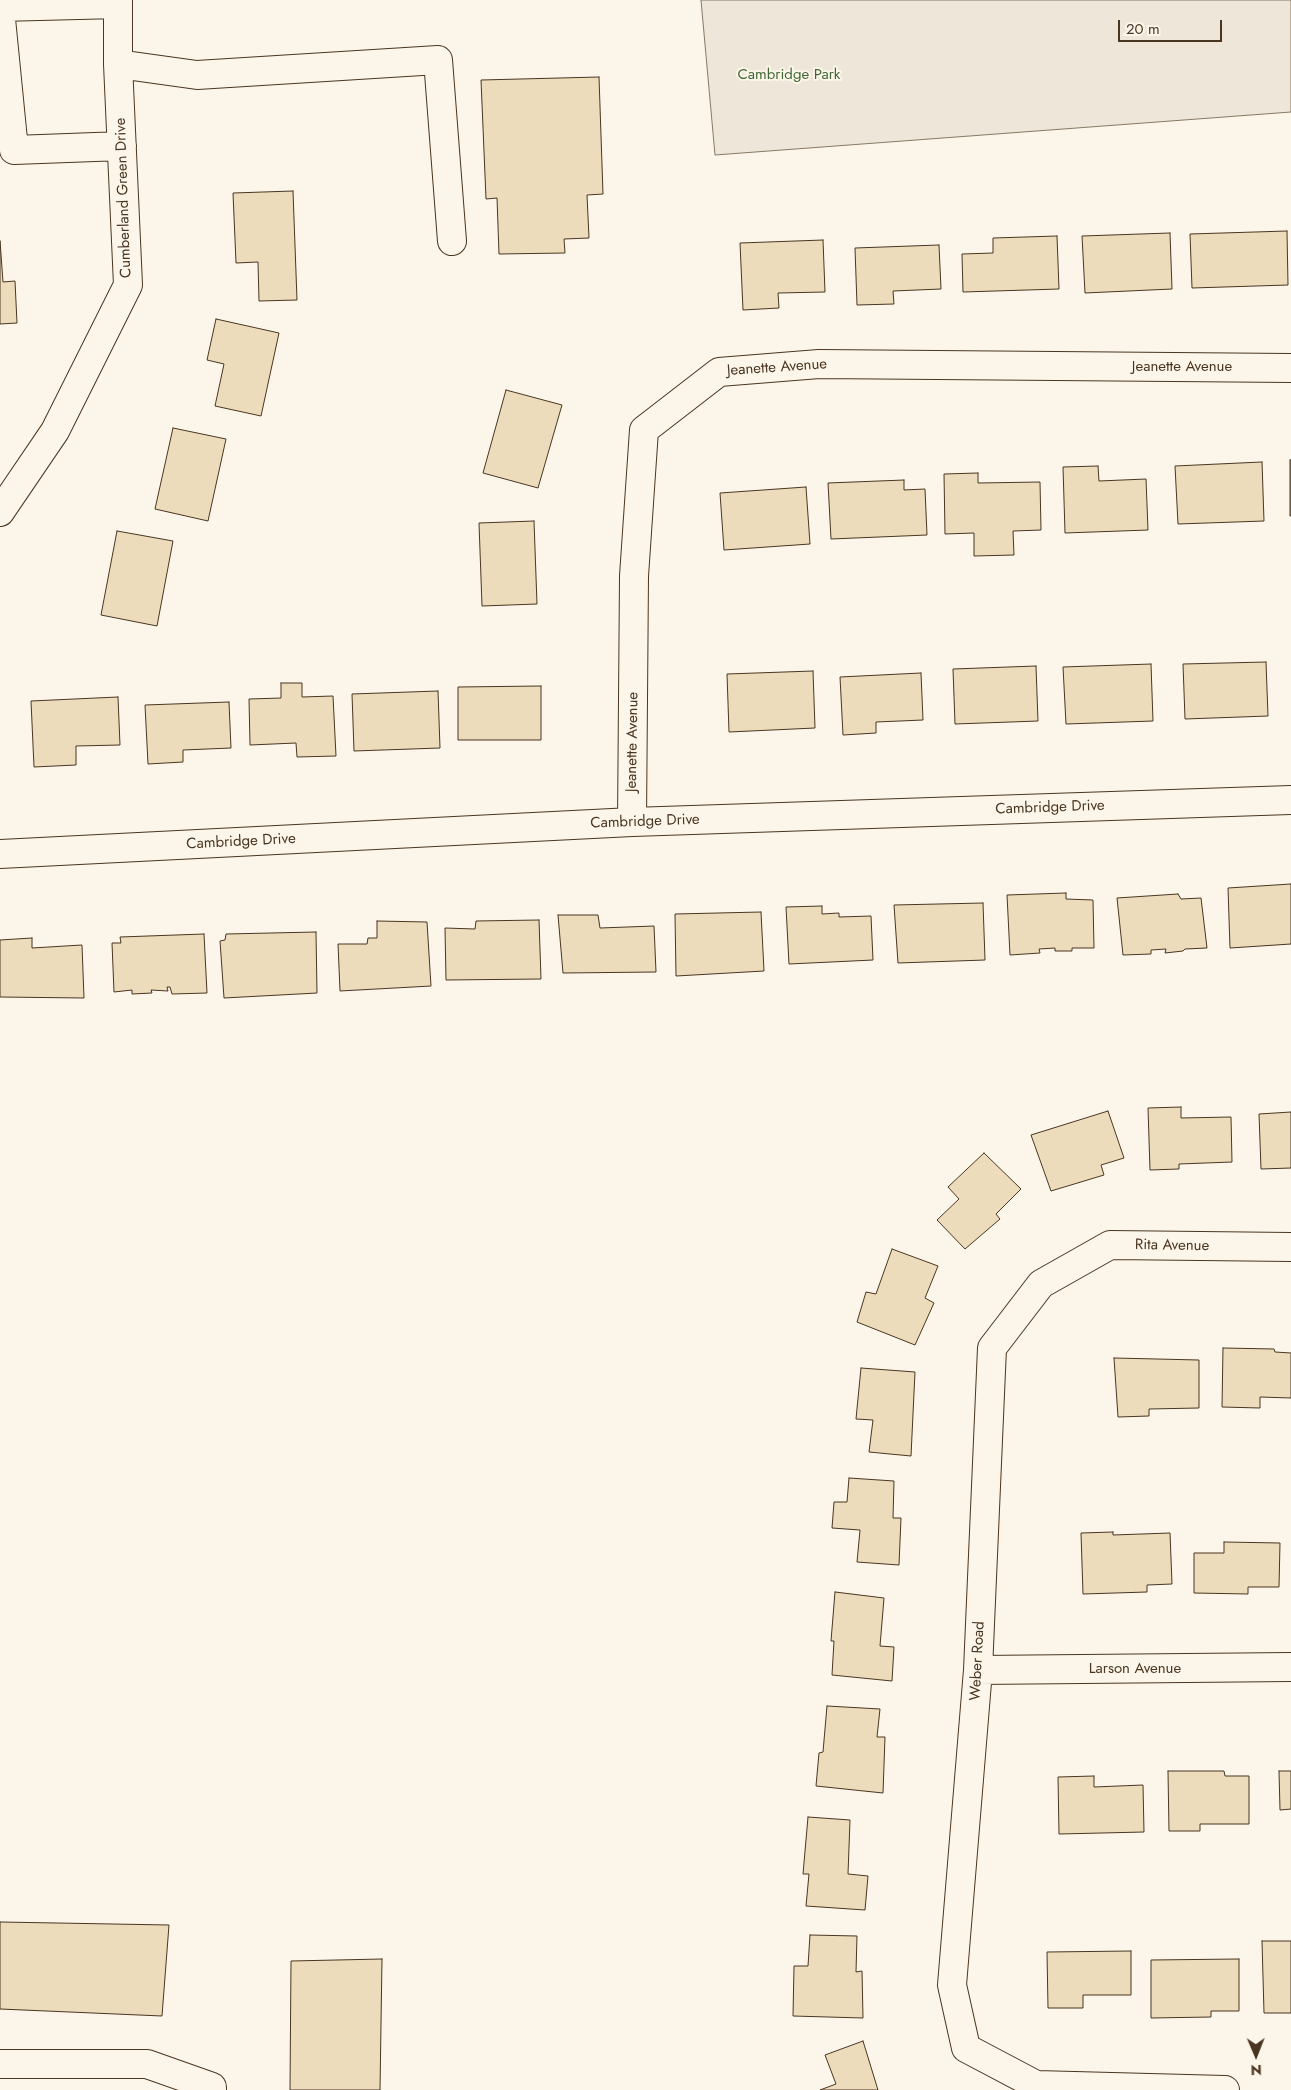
<!DOCTYPE html>
<html>
<head>
<meta charset="utf-8">
<style>
  body { margin:0 }
  #map { position:relative; width:1291px; height:2090px; overflow:hidden; background:#fbf6e9; font-family:Jost,sans-serif }
  canvas { display:block }
  .north { position:absolute; left:1231px; top:2030px; width:50px; height:50px; -webkit-text-stroke:4px #fbf6e9; paint-order:stroke; rotate:179deg; font-size:14px; font-weight:700; line-height:20px; text-align:center; color:#4a3520 }
  .north::after { content:''; display:block; margin:auto; width:18px; height:22px; background:#4a3520; clip-path:polygon(50% 0,100% 100%,50% 72%,0 100%) }
  .scale { position:absolute; left:1118px; top:20px; width:104px; height:22px; box-sizing:border-box; border:2px solid #4a3520; border-top:0; padding-left:6px; font-size:15px; line-height:18px; white-space:nowrap; color:#4a3520; -webkit-text-stroke:4px #fbf6e9; paint-order:stroke }
</style>
</head>
<body>
<div id="map">
<canvas width="1291" height="2090"></canvas>
<div class="north">N</div>
<div class="scale">20 m</div>
</div>
<script>
const context = document.querySelector('canvas').getContext('2d');
context.lineJoin = 'round';
function fillPath(path, color) { context.fillStyle = color; context.fill(path, 'evenodd'); }
const toPath = rows => new Path2D(rows.map(r => 'M' + r).join(''));
function trace(path, color, width, dash) { context.strokeStyle = color; context.lineWidth = width; context.lineCap = dash ? 'butt' : 'round'; context.setLineDash(dash || []); context.stroke(path); }
function write(font, color, halo, rows, align = 'center') {
  context.font = font + ' Jost,sans-serif'; context.lineWidth = 4; context.setLineDash([]); context.textBaseline = 'middle'; context.strokeStyle = halo; context.fillStyle = color; for (const [text, x, y, turn = 0] of rows) {
    context.save(); context.translate(x, y); context.rotate((+turn || 0) * Math.PI / 180); context.textAlign = isNaN(turn) ? turn : align; if (halo) context.strokeText(text, 0, 0); context.fillText(text, 0, 0); context.restore();
  }
}
const green = toPath([
  [701,0,1291,0,1291,112,715,155,701,0]
]);
const building = toPath([
  [599,77,603,194,587,195,589,238,564,239,565,253,499,254,497,198,486,199,481,80,599,77],
  [293,191,297,300,259,301,258,262,236,263,233,193,293,191],
  [1287,231,1288,285,1192,288,1190,234,1287,231],
  [1170,233,1172,289,1085,293,1082,236,1170,233],
  [1057,236,1059,289,963,292,962,254,993,253,993,238,1057,236],
  [823,240,825,292,778,293,779,308,743,310,740,243,823,240],
  [0,241,3,282,15,281,17,323,0,324,0,241],
  [939,245,941,289,893,291,894,304,857,305,855,248,939,245],
  [216,319,279,333,261,416,215,406,224,364,207,360,216,319],
  [506,390,562,405,538,488,483,473,506,390],
  [173,428,226,439,208,521,155,509,173,428],
  [1290,460,1291,460,1291,516,1290,516,1290,460],
  [1262,462,1264,521,1178,524,1175,466,1262,462],
  [1098,466,1099,481,1146,479,1148,530,1065,533,1063,467,1098,466],
  [978,473,978,483,1040,482,1041,530,1013,531,1014,555,974,556,974,533,945,534,944,474,978,473],
  [904,480,904,490,925,489,927,535,831,539,828,483,904,480],
  [806,487,810,544,724,550,720,493,806,487],
  [534,521,537,604,482,606,479,523,534,521],
  [117,531,173,541,157,626,101,615,117,531],
  [1266,662,1268,716,1185,719,1183,664,1266,662],
  [1151,664,1153,721,1066,724,1063,667,1151,664],
  [1036,666,1038,721,955,724,953,669,1036,666],
  [813,671,815,728,729,732,727,674,813,671],
  [921,673,923,720,876,722,876,733,843,735,840,677,921,673],
  [281,683,302,683,302,697,333,696,336,756,297,757,296,743,250,745,249,699,281,698,281,683],
  [541,686,541,740,458,740,458,687,541,686],
  [438,691,440,748,354,751,352,694,438,691],
  [118,697,120,745,76,746,76,765,34,767,31,701,118,697],
  [229,702,231,748,183,750,183,762,148,764,145,705,229,702],
  [1291,884,1291,944,1230,948,1228,888,1291,884],
  [1066,893,1066,899,1093,900,1094,948,1072,948,1072,951,1055,951,1055,948,1039,949,1040,953,1010,955,1007,895,1066,893],
  [1178,894,1181,899,1201,898,1207,948,1185,949,1183,951,1165,953,1166,949,1151,950,1151,954,1123,955,1117,898,1178,894],
  [983,903,985,960,898,963,894,905,983,903],
  [822,906,822,914,839,913,839,917,871,916,873,960,789,964,786,907,822,906],
  [761,912,764,971,676,976,675,914,761,912],
  [558,915,598,915,600,928,654,926,656,972,563,973,558,915],
  [539,920,541,979,446,980,445,928,475,929,476,921,539,920],
  [377,921,427,922,431,986,340,991,338,944,367,944,368,938,377,938,377,921],
  [316,932,317,993,224,998,220,941,225,940,226,934,316,932],
  [204,934,207,993,172,994,170,987,167,987,168,991,151,990,152,993,132,994,132,990,114,992,112,943,121,943,120,937,204,934],
  [32,938,32,948,82,945,84,998,0,997,0,940,32,938],
  [1181,1107,1181,1118,1231,1117,1232,1162,1179,1164,1179,1169,1150,1170,1148,1108,1181,1107],
  [1108,1111,1124,1158,1101,1165,1104,1175,1051,1191,1031,1135,1108,1111],
  [1291,1112,1291,1168,1261,1169,1259,1114,1291,1112],
  [984,1153,1021,1189,996,1214,1000,1219,965,1249,937,1220,959,1199,948,1187,984,1153],
  [892,1249,938,1266,925,1298,934,1303,915,1345,857,1322,866,1292,876,1294,892,1249],
  [1223,1348,1274,1349,1275,1352,1291,1353,1291,1398,1260,1397,1260,1408,1222,1407,1223,1348],
  [1114,1358,1199,1360,1199,1408,1149,1409,1149,1416,1118,1417,1114,1358],
  [861,1368,915,1372,911,1456,869,1452,873,1420,856,1419,861,1368],
  [849,1478,894,1481,893,1518,901,1518,899,1565,857,1562,860,1530,832,1528,834,1502,847,1502,849,1478],
  [1113,1532,1113,1535,1170,1533,1172,1584,1147,1585,1147,1592,1083,1594,1081,1533,1113,1532],
  [1224,1542,1280,1543,1279,1587,1248,1587,1248,1594,1194,1593,1194,1553,1224,1553,1224,1542],
  [835,1592,884,1598,880,1646,894,1647,892,1681,832,1675,834,1641,831,1641,835,1592],
  [827,1706,880,1709,877,1737,885,1737,883,1793,816,1786,819,1753,823,1752,827,1706],
  [1168,1771,1224,1771,1225,1776,1249,1776,1249,1824,1200,1824,1200,1831,1169,1831,1168,1771],
  [1279,1771,1291,1771,1291,1809,1280,1810,1279,1771],
  [1094,1776,1094,1787,1143,1785,1144,1832,1059,1834,1058,1777,1094,1776],
  [808,1817,850,1820,848,1874,868,1876,865,1910,806,1906,809,1874,803,1874,808,1817],
  [0,1922,169,1925,162,2016,0,2009,0,1922],
  [810,1935,857,1936,856,1972,862,1971,863,2018,793,2016,794,1966,808,1966,810,1935],
  [1262,1941,1291,1941,1291,2013,1264,2013,1262,1941],
  [1131,1951,1131,1995,1083,1995,1083,2008,1048,2008,1047,1952,1131,1951],
  [382,1959,380,2090,290,2090,291,1961,382,1959],
  [1239,1959,1239,2011,1211,2011,1211,2017,1151,2018,1151,1960,1239,1959],
  [863,2041,878,2090,820,2090,836,2084,825,2055,863,2041]
]);
const minor = toPath([
  [0,7,118,4],
  [0,9,14,150,122,146],
  [118,64,197,75,438,60,452,241],
  [0,512,55,431,128,285,118,64,118,0],
  [632,822,634,576,644,430,719,372,819,364,1291,368],
  [0,854,632,822,1291,800],
  [978,1670,1291,1667],
  [0,2064,147,2064,212,2087,212,2090],
  [1225,2090,1036,2085,966,2048,952,1985,978,1670,992,1348,1041,1284,1110,1245,1291,1247]
]);
const parkNames = [
  ["Cambridge Park",789,75]
];
const streetNames = [
  ["Cumberland Green Drive",124,198,-92],
  ["Jeanette Avenue",1182,367],
  ["Jeanette Avenue",777,368,-4],
  ["Jeanette Avenue",633,742,-89],
  ["Cambridge Drive",1050,808,-2],
  ["Cambridge Drive",645,822,-2],
  ["Cambridge Drive",241,842,-3],
  ["Rita Avenue",1172,1246,1],
  ["Weber Road",978,1661,-87],
  ["Larson Avenue",1135,1669]
];
fillPath(green, '#ede6d9');
trace(green, '#887966', 1);
fillPath(building, '#ecdcbc');
trace(building, '#4a3520', 1);
trace(minor, '#4a3520', 30);
trace(minor, '#fbf6e9', 28);
write('15px', '#436837', '#fbf6e9', parkNames);
write('15px', '#4a3520', '#fbf6e9', streetNames);
</script>
</body>
</html>
